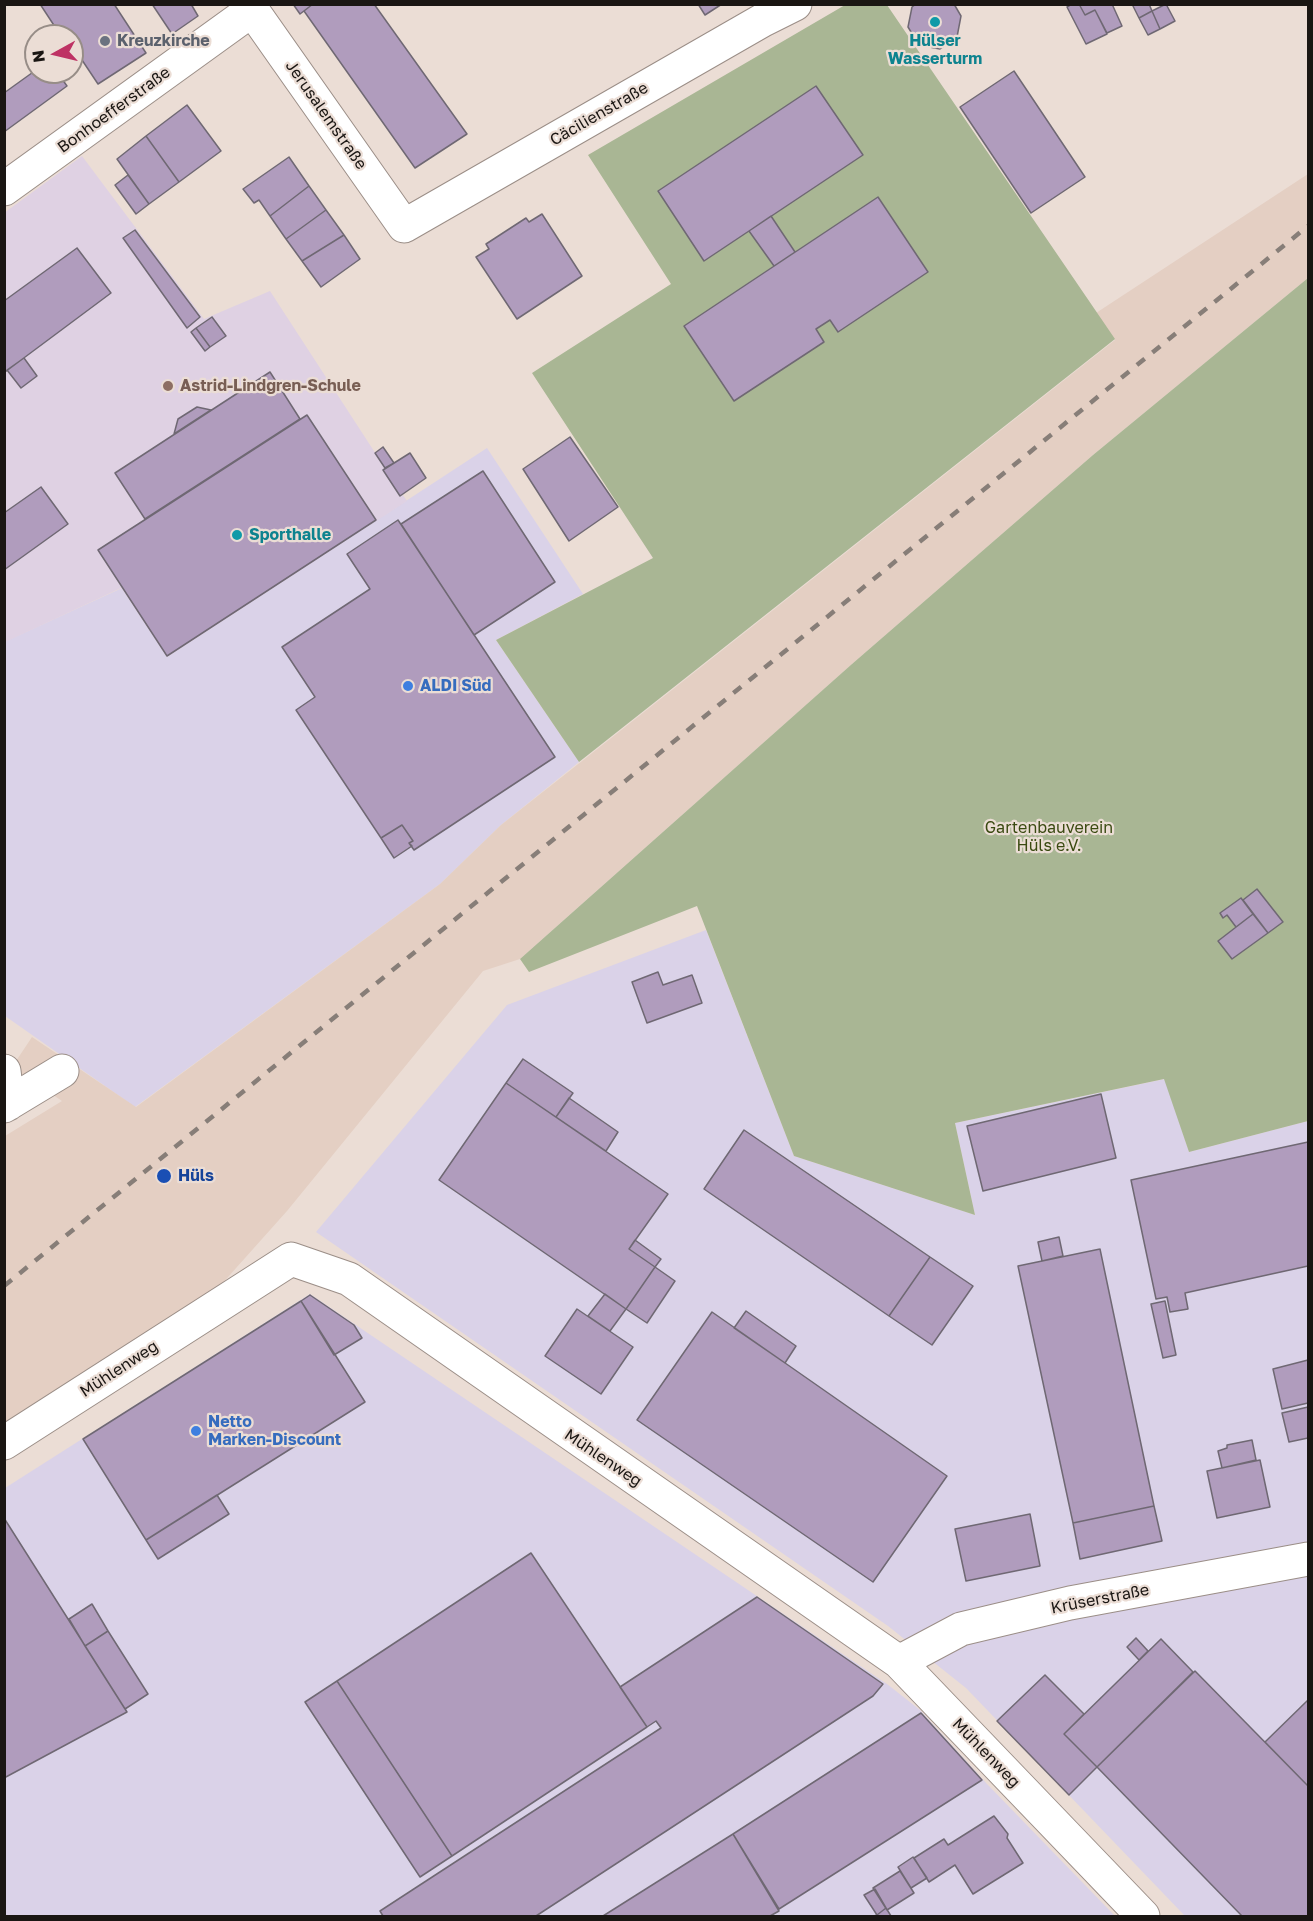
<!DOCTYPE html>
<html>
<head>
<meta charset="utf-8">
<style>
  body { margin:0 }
  #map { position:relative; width:1313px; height:1921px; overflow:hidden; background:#ebddd5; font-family:"Golos Text",sans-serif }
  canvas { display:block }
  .frame { position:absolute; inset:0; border:6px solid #1a1613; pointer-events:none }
  .north { position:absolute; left:24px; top:24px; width:60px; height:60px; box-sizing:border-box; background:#ebddd5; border:2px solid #978d87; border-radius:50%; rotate:262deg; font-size:16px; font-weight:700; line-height:24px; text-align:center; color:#1a1613 }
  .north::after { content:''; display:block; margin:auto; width:21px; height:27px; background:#be3264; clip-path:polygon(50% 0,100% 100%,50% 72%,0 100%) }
</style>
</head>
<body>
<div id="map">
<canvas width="1313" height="1921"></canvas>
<div class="frame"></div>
<div class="north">N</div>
</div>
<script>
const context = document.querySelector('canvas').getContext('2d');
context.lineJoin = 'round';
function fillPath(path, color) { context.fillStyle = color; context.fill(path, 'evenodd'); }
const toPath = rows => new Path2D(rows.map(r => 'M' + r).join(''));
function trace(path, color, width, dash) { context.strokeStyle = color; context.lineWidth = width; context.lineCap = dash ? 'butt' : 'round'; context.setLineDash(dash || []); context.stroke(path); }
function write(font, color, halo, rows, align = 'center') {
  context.font = font + ' "Golos Text",sans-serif'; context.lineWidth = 4.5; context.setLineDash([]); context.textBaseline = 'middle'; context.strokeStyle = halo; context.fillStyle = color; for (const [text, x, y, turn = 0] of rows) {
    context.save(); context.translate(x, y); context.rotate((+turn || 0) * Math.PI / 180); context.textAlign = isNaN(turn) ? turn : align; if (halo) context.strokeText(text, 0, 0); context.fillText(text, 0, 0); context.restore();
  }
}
const commercial = toPath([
  [487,448,583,594,496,640,579,762,501,825,440,884,135,1107,5,1016,4,642,122,588,167,657],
  [706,930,794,1156,975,1215,955,1123,1165,1079,1189,1152,1308,1121,1308,1916,1185,1916,966,1688,888,1626,316,1232,507,1005],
  [310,1294,887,1684,920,1710,987,1784,1115,1916,5,1916,5,1488]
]);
const built = toPath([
  [1308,174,1308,278,1093,455,852,664,520,959,483,971,287,1211,220,1286,5,1422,5,1136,62,1101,12,1067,32,1037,136,1107,440,884,501,825,1115,340,1096,313]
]);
const education = toPath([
  [82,156,204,319,270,291,385,468,383,470,400,496,403,495,407,501,167,657,121,588,5,642,4,213]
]);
const green = toPath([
  [845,5,887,5,1115,339,579,762,496,640,653,558,532,373,671,284,588,155],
  [1308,278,1308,1121,1189,1152,1164,1079,955,1123,975,1215,794,1156,697,906,529,972,520,959,852,664,1093,455]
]);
const building = toPath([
  [40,4,114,4,146,53,98,84,72,45,72,36,61,36,40,4],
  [152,4,191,4,198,16,172,34,152,4],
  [293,4,313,4,300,14,293,4],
  [313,4,374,4,467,134,415,168,304,11,313,4],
  [698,4,722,4,705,15,698,4],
  [916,4,954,4,961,16,957,37,940,49,919,45,908,27,912,7,916,4],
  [1072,4,1079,4,1085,15,1095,10,1107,34,1086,44,1067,7,1072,4],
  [1079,4,1112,4,1122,26,1107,33,1095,10,1085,15,1079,4],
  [1132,4,1149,4,1152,11,1139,18,1132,4],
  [1166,4,1175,21,1160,29,1152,11,1166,4],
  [1152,11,1160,29,1148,35,1139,18,1152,11],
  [36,70,36,72,57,72,67,86,4,132,4,93,36,70],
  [1014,71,1085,177,1031,213,960,107,1014,71],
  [816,86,863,155,704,261,658,191,816,86],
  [187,105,221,151,179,182,146,136,187,105],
  [146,136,179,182,149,204,117,159,146,136],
  [289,157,309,186,270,216,259,200,254,203,243,189,289,157],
  [128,175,149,204,136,214,115,185,128,175],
  [309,186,326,210,286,239,270,216,309,186],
  [878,197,928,272,838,332,830,320,816,329,824,342,734,401,684,326,878,197],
  [326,210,344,235,302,261,286,239,326,210],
  [542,214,582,276,517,319,476,257,489,249,486,244,526,218,529,222,542,214],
  [771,216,795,252,774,266,749,231,771,216],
  [135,230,200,317,187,328,123,238,135,230],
  [344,235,360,259,321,287,302,261,344,235],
  [77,248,111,293,5,372,4,301,77,248],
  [212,317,226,336,210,347,196,328,212,317],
  [196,328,210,347,205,351,191,332,196,328],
  [24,358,37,376,21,388,7,370,24,358],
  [270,372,300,419,145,519,115,473,270,372],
  [197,407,211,410,174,434,178,419,197,407],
  [307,415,376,520,167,656,98,550,307,415],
  [570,437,618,507,569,541,523,469,570,437],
  [383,447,394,463,385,468,375,453,383,447],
  [410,453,426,478,400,496,383,470,410,453],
  [483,471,555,582,474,635,401,524,483,471],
  [41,487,68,524,4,570,4,513,41,487],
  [398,520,555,757,414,850,409,843,413,841,402,825,381,838,296,710,315,697,282,647,370,589,347,554,398,520],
  [402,825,413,841,409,843,412,846,394,858,381,838,402,825],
  [1257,889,1283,922,1268,933,1243,900,1257,889],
  [1241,898,1253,914,1236,927,1227,915,1223,918,1220,913,1241,898],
  [1253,914,1268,933,1232,959,1218,941,1253,914],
  [658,972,663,985,692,975,702,1003,647,1023,632,982,658,972],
  [523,1059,573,1093,556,1117,506,1083,523,1059],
  [506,1083,668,1194,629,1249,655,1267,626,1309,439,1180,506,1083],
  [1101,1094,1116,1158,983,1191,967,1126,1101,1094],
  [569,1098,618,1132,606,1151,556,1117,569,1098],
  [744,1130,930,1257,889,1316,704,1189,744,1130],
  [1308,1142,1308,1266,1185,1293,1188,1309,1170,1312,1167,1297,1156,1299,1131,1180,1308,1142],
  [1059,1237,1063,1256,1042,1261,1038,1242,1059,1237],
  [635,1240,661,1259,655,1267,629,1249,635,1240],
  [1100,1249,1154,1506,1073,1523,1018,1266,1100,1249],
  [930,1257,973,1286,932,1345,889,1316,930,1257],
  [655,1267,675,1281,647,1323,626,1309,655,1267],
  [605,1294,626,1309,610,1331,588,1316,605,1294],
  [310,1295,354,1325,362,1338,334,1355,301,1301,310,1295],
  [301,1301,365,1402,146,1540,83,1439,301,1301],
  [1165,1301,1176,1355,1163,1358,1151,1304,1165,1301],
  [577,1309,633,1347,601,1394,545,1356,577,1309],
  [746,1311,796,1346,785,1363,734,1328,746,1311],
  [712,1312,947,1476,873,1582,637,1420,712,1312],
  [1308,1360,1308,1403,1282,1409,1273,1369,1308,1360],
  [1308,1407,1308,1438,1289,1442,1282,1413,1308,1407],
  [1252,1440,1256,1460,1222,1468,1218,1451,1227,1448,1227,1445,1252,1440],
  [1260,1460,1270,1507,1217,1518,1207,1471,1260,1460],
  [217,1495,229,1514,158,1559,146,1540,217,1495],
  [1154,1506,1162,1541,1080,1559,1073,1523,1154,1506],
  [1030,1514,1040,1566,966,1581,955,1529,1030,1514],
  [4,1518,127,1712,4,1778,4,1518],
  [531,1553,647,1727,452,1856,337,1681,531,1553],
  [757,1597,883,1684,873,1696,536,1916,383,1916,380,1911,661,1728,656,1721,647,1727,620,1687,757,1597],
  [92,1604,108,1631,85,1646,69,1619,92,1604],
  [108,1631,148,1694,125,1709,85,1646,108,1631],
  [1136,1638,1148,1651,1139,1660,1127,1647,1136,1638],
  [1161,1639,1193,1672,1097,1767,1064,1734,1161,1639],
  [1195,1671,1308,1786,1308,1916,1242,1916,1097,1767,1195,1671],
  [1045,1675,1084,1714,1064,1734,1097,1767,1069,1795,997,1721,1045,1675],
  [337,1681,452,1856,420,1877,305,1702,337,1681],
  [1308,1700,1308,1786,1265,1742,1308,1700],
  [921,1713,982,1780,779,1909,733,1834,921,1713],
  [994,1816,1008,1834,1007,1838,1023,1863,973,1894,955,1865,929,1882,914,1858,944,1839,948,1845,994,1816],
  [733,1834,779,1911,770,1916,603,1916,733,1834],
  [913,1857,927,1878,911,1888,898,1867,913,1857],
  [900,1871,914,1893,887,1910,873,1888,900,1871],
  [875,1889,886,1908,877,1915,864,1895,875,1889],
  [886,1908,891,1916,874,1916,877,1915,886,1908]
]);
const minor = toPath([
  [248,4,404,226,763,20,795,4],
  [4,189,252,10],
  [4,1071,8,1104],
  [4,1106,62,1071],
  [4,1443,291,1259,349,1279,899,1662,1143,1916],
  [899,1662,961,1629,1070,1603,1308,1559]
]);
const rail = toPath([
  [4,1286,1308,226]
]);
const markers = [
  [935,22,6,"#0f9aa8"],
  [105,41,6,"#6b7280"],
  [168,386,6,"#8d6e63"],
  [237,535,6,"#0f9aa8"],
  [408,686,6,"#3f7fe0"],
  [164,1176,8,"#1a4fb4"],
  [196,1431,6,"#3f7fe0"]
];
const worshipNames = [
  ["Kreuzkirche",117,41]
];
const cultureNames = [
  ["Hülser",935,41],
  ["Wasserturm",935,59],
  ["Sporthalle",249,535,"left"]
];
const streetNames = [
  ["Bonhoefferstraße",114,110,-36],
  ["Cäcilienstraße",599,114,-30],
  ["Jerusalemstraße",326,115,55],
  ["Mühlenweg",119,1369,-33],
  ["Mühlenweg",603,1458,34],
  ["Krüserstraße",1100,1599,-11],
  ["Mühlenweg",986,1753,46]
];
const educationNames = [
  ["Astrid-Lindgren-Schule",180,386]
];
const shopNames = [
  ["ALDI Süd",420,686],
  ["Netto",208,1422],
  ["Marken-Discount",208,1440]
];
const parkNames = [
  ["Gartenbauverein",1049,828],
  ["Hüls e.V.",1049,846]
];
const transitNames = [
  ["Hüls",178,1176]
];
fillPath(commercial, '#dad2e8');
fillPath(built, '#e4cfc3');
fillPath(education, '#dfd1e3');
fillPath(green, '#a9b694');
fillPath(building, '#b09cbd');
trace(building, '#6f6873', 1.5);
trace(minor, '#9b8e87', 35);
trace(minor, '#fff', 33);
trace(rail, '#877e78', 4.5, [10, 10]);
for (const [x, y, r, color] of markers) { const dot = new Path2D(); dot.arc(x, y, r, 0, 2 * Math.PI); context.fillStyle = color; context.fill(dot); trace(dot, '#ebddd5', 2); }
write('bold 16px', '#5b616d', '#ebddd5', worshipNames, 'left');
write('bold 16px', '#0d838f', '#ebddd5', cultureNames);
write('16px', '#1a1613', '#ebddd5', streetNames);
write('bold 16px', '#785e54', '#ebddd5', educationNames, 'left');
write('bold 16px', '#366cbe', '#ebddd5', shopNames, 'left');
write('16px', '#3a4a11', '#ebddd5', parkNames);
write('bold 16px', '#164399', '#ebddd5', transitNames, 'left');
</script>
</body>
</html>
